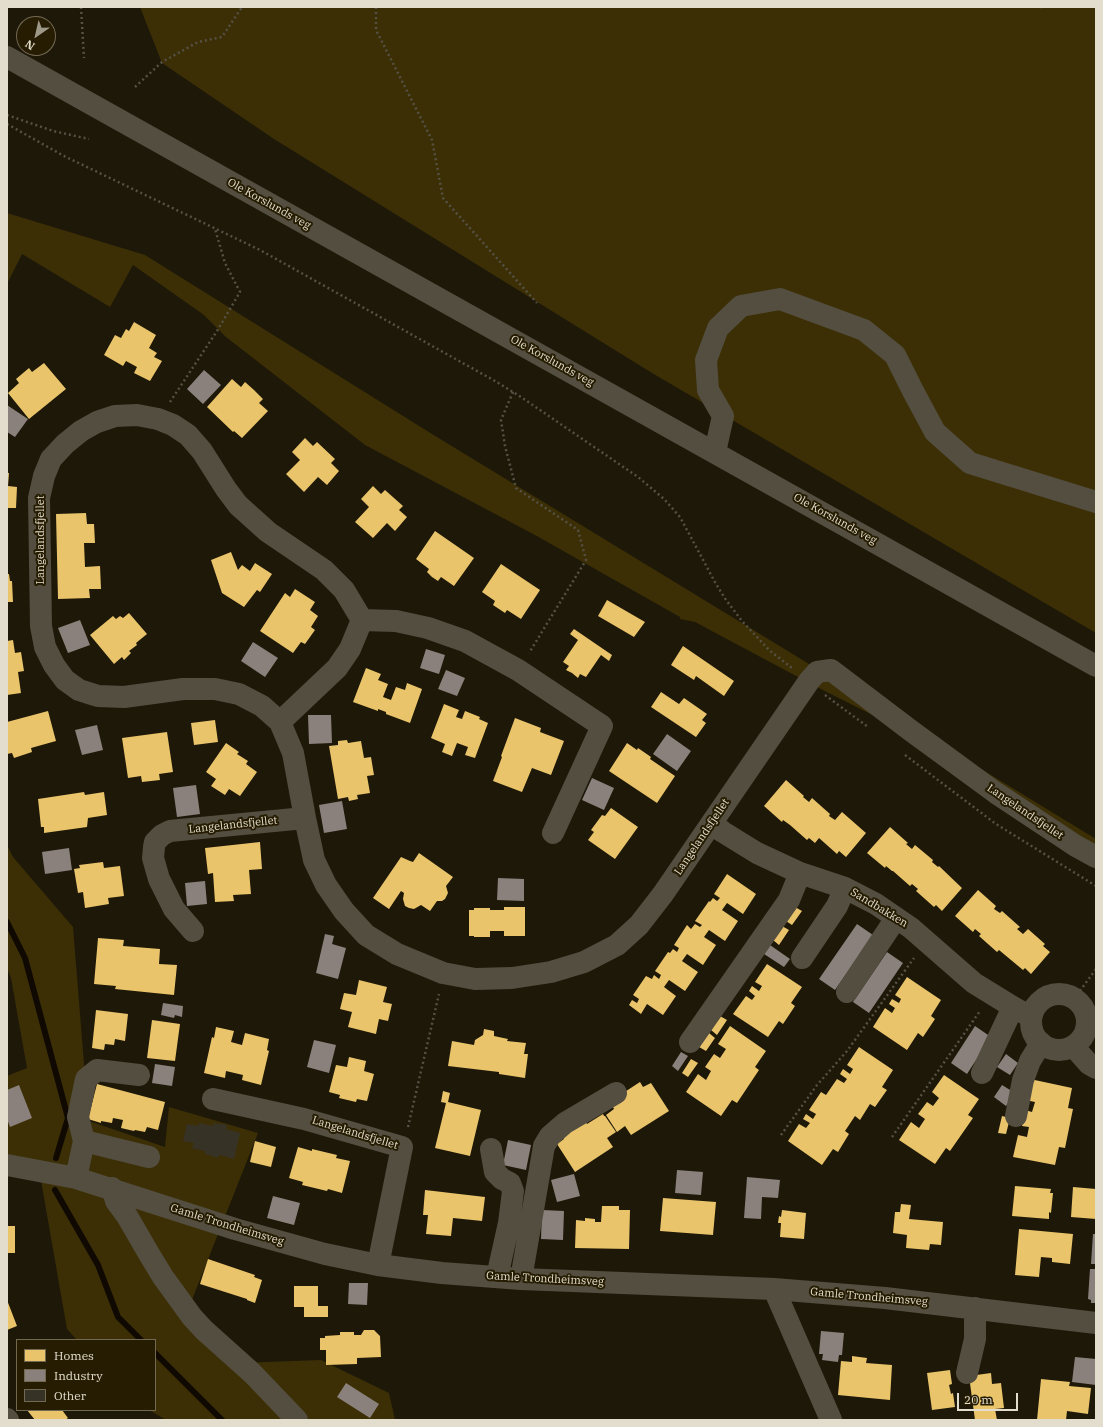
<!DOCTYPE html>
<html>
<head>
<meta charset="utf-8">
<style>
  body { margin:0 }
  #map { position:relative; width:1103px; height:1427px; overflow:hidden; background:#1e1809; font-family:"IBM Plex Serif",serif }
  canvas { display:block }
  .frame { position:absolute; inset:0; border:8px solid #e3ddcd; pointer-events:none }
  .legend { position:absolute; left:16px; top:1339px; width:140px; height:72px; box-sizing:border-box; background:#261c01; border:1px solid #726953; margin:0; padding:5px 7px; list-style:none; font-size:12px; color:#e3ddcd }
  .legend li { display:flex; align-items:center; gap:8px; height:20px }
  .legend b { width:20px; border:1px solid #726953 }
  .north { position:absolute; left:16px; top:16px; width:40px; height:40px; box-sizing:border-box; background:#261c01; border:1px solid #726953; border-radius:50%; rotate:214deg; font-size:11px; font-weight:700; line-height:16px; text-align:center; color:#e3ddcd }
  .north::after { content:''; display:block; margin:auto; width:14px; height:18px; background:#9e9888; clip-path:polygon(50% 0,100% 100%,50% 72%,0 100%) }
  .scale { position:absolute; left:957px; top:1393px; width:61px; height:18px; box-sizing:border-box; border:2px solid #e3ddcd; border-top:0; padding-left:5px; font-size:12px; line-height:14px; white-space:nowrap; color:#e3ddcd; -webkit-text-stroke:3px #261c01; paint-order:stroke }
</style>
</head>
<body>
<div id="map">
<canvas width="1103" height="1427"></canvas>
<div class="frame"></div>
<ul class="legend">
<li><b style="height:11px;background:#e9c46a"></b>Homes</li>
<li><b style="height:11px;background:#8a817c"></b>Industry</li>
<li><b style="height:11px;background:#373226"></b>Other</li>
</ul>
<div class="north">N</div>
<div class="scale">20 m</div>
</div>
<script>
const context = document.querySelector('canvas').getContext('2d');
context.lineJoin = 'round';
function fillPath(path, color) { context.fillStyle = color; context.fill(path, 'evenodd'); }
const toPath = rows => new Path2D(rows.map(r => 'M' + r).join(''));
function trace(path, color, width, dash) { context.strokeStyle = color; context.lineWidth = width; context.lineCap = dash ? 'butt' : 'round'; context.setLineDash(dash || []); context.stroke(path); }
function write(font, color, halo, rows, align = 'center') {
  context.font = font + ' "IBM Plex Serif",serif'; context.lineWidth = 4; context.setLineDash([]); context.textBaseline = 'middle'; context.strokeStyle = halo; context.fillStyle = color; for (const [text, x, y, turn = 0] of rows) {
    context.save(); context.translate(x, y); context.rotate((+turn || 0) * Math.PI / 180); context.textAlign = isNaN(turn) ? turn : align; if (halo) context.strokeText(text, 0, 0); context.fillText(text, 0, 0); context.restore();
  }
}
const green = toPath([
  [140,7,1096,7,1096,633,652,373,274,139,162,63],
  [7,213,145,255,432,434,1096,839,1096,858,926,742,813,685,695,622,680,619,680,617,535,535,365,445,226,337,204,315,133,265,110,307,22,254,7,284],
  [7,845,13,857,73,927,85,1076,86,1120,165,1147,169,1107,258,1133,188,1310,239,1363,321,1360,389,1393,395,1420,166,1420,149,1410,155,1410,155,1340,77,1340,67,1329,39,1169,7,1165,7,1076,27,1068,11,978,7,968]
]);
const homes = toPath([
  [134,322,156,335,149,348,157,353,154,357,162,361,150,381,134,373,137,367,126,361,123,366,104,355,115,335,121,338,126,329,129,331],
  [44,363,66,389,29,419,8,393,19,383,16,379,29,368,32,372],
  [232,379,241,387,245,382,254,390,263,399,259,403,268,411,242,438,234,431,233,432,207,407],
  [305,438,313,446,317,442,335,459,331,463,339,471,327,485,318,477,304,492,286,474,300,460,292,452],
  [7,473,9,473,8,486,17,487,16,508,7,508],
  [373,486,381,494,385,490,403,506,399,510,407,517,395,531,387,523,373,538,355,522,369,507,361,499],
  [86,513,87,524,94,524,95,543,84,543,85,567,100,566,101,589,89,589,90,598,58,599,56,514],
  [435,531,474,558,454,586,441,577,438,581,432,577,427,572,429,569,416,559],
  [231,552,238,570,242,565,250,571,255,563,272,574,260,592,257,590,244,607,222,593,211,560],
  [501,564,540,590,521,619,507,610,505,613,493,605,495,601,482,592],
  [7,574,9,574,10,581,12,581,13,602,7,602],
  [295,589,315,602,310,610,318,616,311,627,315,630,305,644,301,642,293,653,260,631,285,593,290,597],
  [607,600,645,622,634,637,598,616],
  [129,613,147,634,136,643,137,645,129,651,131,653,124,660,122,657,114,664,90,635,113,616,116,619,120,616,123,618],
  [574,629,612,655,609,661,601,655,586,677,580,674,578,678,572,673,566,670,569,666,563,662,578,640,570,634],
  [13,640,15,653,21,652,24,671,18,672,21,693,7,695,7,641],
  [683,646,734,681,724,696,696,676,694,680,671,665],
  [366,668,381,674,378,680,388,684,383,697,391,700,396,687,405,690,407,683,422,689,410,723,386,714,386,712,378,709,378,711,353,702],
  [661,692,679,704,684,698,707,714,702,720,706,723,696,737,651,707],
  [444,704,459,710,456,717,462,719,465,711,480,717,479,719,488,723,475,758,465,755,468,747,457,743,452,756,442,752,445,744,431,738],
  [48,711,56,741,31,748,32,752,14,758,12,753,7,754,7,722],
  [515,718,541,728,540,732,564,741,551,775,532,768,522,792,493,781,502,757,501,756],
  [215,720,218,742,194,745,191,723],
  [167,732,173,772,159,774,160,780,142,782,141,776,128,778,122,738],
  [347,740,348,743,361,741,364,758,371,757,374,775,367,776,370,793,357,795,358,799,349,801,348,797,338,799,329,746,338,745,338,741],
  [226,743,239,752,237,754,248,761,246,764,257,772,240,796,229,789,225,795,211,786,216,779,206,772],
  [627,743,637,750,638,748,651,757,650,759,675,776,657,803,609,771],
  [786,780,804,796,803,797,809,802,812,798,830,814,829,816,835,820,842,812,866,833,846,857,839,851,837,854,819,838,815,843,809,838,807,840,790,825,783,820,782,822,764,806],
  [84,792,85,795,104,792,107,815,88,818,87,827,44,833,44,827,41,827,38,799],
  [611,808,638,827,615,859,588,840,594,832,591,830,602,815,605,816],
  [890,827,908,843,906,844,912,849,915,845,933,860,932,862,938,867,939,866,962,888,942,911,936,905,934,907,916,891,918,889,912,884,910,886,893,871,892,871,886,866,885,868,867,853],
  [260,842,262,869,249,870,251,894,233,895,234,901,215,902,213,873,208,874,205,848],
  [419,853,453,877,446,886,448,893,445,899,442,901,437,901,430,911,421,905,414,909,409,908,405,906,403,899,404,893,401,891,389,909,373,898,401,857,410,861,413,862],
  [103,862,104,868,120,866,124,896,108,898,109,904,85,908,83,892,78,893,74,869,80,868,79,865],
  [727,874,756,894,743,914,727,903,722,910,738,921,725,941,709,930,704,937,716,945,703,965,687,954,682,961,698,972,685,991,669,980,664,987,676,996,663,1015,647,1004,641,1014,629,1005,632,1000,637,1003,639,999,633,995,646,976,652,979,654,975,659,979,661,975,655,971,668,952,670,953,673,949,677,952,679,948,674,945,687,925,691,929,695,924,700,927,702,925,695,921,709,901,710,902,713,898,717,901,720,898,714,894],
  [978,890,996,906,994,909,1000,913,1002,911,1020,927,1017,929,1023,934,1028,929,1045,944,1043,946,1050,952,1031,974,1025,968,1023,970,999,950,997,952,979,936,981,934,975,929,973,932,955,916],
  [504,907,525,907,525,936,504,936,504,931,490,931,490,937,474,937,474,936,469,936,469,910,474,910,474,908,490,908,490,910,504,910],
  [795,907,802,911,792,925,786,921],
  [782,926,789,930,779,945,773,940],
  [98,938,124,940,123,946,160,949,159,964,177,965,174,995,115,989,116,986,94,984],
  [767,964,802,987,791,1003,795,1006,783,1024,779,1021,768,1037,733,1014,746,996,752,1000,755,996,749,991,752,986,759,991,762,986,755,982],
  [907,977,941,1000,931,1016,935,1019,923,1037,918,1033,907,1050,873,1027,885,1008,892,1013,895,1008,889,1004,892,999,899,1003,901,999,895,995],
  [359,980,387,987,383,1002,392,1004,388,1021,379,1019,376,1034,348,1027,352,1012,340,1009,344,993,356,995],
  [96,1010,128,1014,125,1041,115,1039,114,1045,105,1044,104,1050,92,1048],
  [720,1016,727,1020,717,1035,711,1030],
  [152,1020,180,1024,175,1061,147,1058],
  [730,1026,766,1051,755,1067,759,1070,737,1103,732,1100,721,1116,686,1092,698,1074,706,1080,711,1071,705,1067,714,1054,720,1058,726,1049,718,1044],
  [216,1027,234,1031,231,1042,242,1045,245,1033,269,1039,267,1050,269,1051,261,1085,242,1080,243,1075,226,1071,225,1078,204,1073,212,1037,214,1038],
  [484,1029,494,1031,494,1036,508,1039,507,1041,526,1043,524,1054,528,1054,525,1078,499,1074,499,1072,448,1066,452,1041,474,1045,475,1040,483,1035],
  [709,1033,715,1038,706,1051,699,1047],
  [859,1047,893,1070,882,1087,887,1090,875,1107,870,1104,860,1120,855,1116,845,1131,849,1134,838,1152,833,1149,822,1165,788,1141,799,1124,806,1128,810,1123,803,1119,806,1114,813,1119,816,1114,809,1110,821,1092,826,1095,837,1079,844,1083,847,1079,840,1074,843,1069,850,1074,853,1069,847,1065],
  [349,1057,366,1061,364,1071,374,1074,367,1101,357,1099,356,1102,339,1098,340,1095,329,1092,336,1065,347,1067],
  [691,1059,698,1063,688,1077,682,1073],
  [944,1075,979,1099,968,1115,973,1118,950,1151,946,1148,935,1164,899,1140,911,1122,919,1128,925,1119,918,1114,927,1102,933,1106,939,1098,932,1092],
  [1030,1079,1072,1088,1068,1108,1073,1109,1065,1148,1059,1147,1055,1165,1013,1157,1018,1135,1027,1137,1029,1127,1022,1126,1025,1110,1032,1112,1035,1102,1025,1100],
  [640,1082,643,1087,651,1083,669,1111,631,1135,625,1126,617,1132,606,1115,614,1109,613,1107,617,1097],
  [97,1084,165,1102,158,1130,147,1127,145,1132,135,1130,134,1131,121,1128,123,1120,113,1118,112,1123,101,1121,101,1123,88,1119],
  [443,1091,450,1093,448,1102,481,1110,470,1156,435,1148,446,1103,441,1102],
  [603,1114,604,1116,605,1116,616,1132,607,1138,613,1147,575,1172,557,1144,564,1139,560,1133,583,1118,587,1124],
  [1002,1116,1010,1118,1006,1134,998,1133],
  [255,1141,276,1147,271,1167,250,1162],
  [298,1147,312,1151,312,1149,337,1155,336,1158,350,1161,342,1193,328,1189,327,1191,302,1185,303,1182,289,1178],
  [1015,1186,1051,1189,1050,1193,1053,1193,1051,1213,1049,1212,1049,1219,1012,1216],
  [1073,1187,1096,1189,1096,1219,1071,1217],
  [425,1190,485,1197,482,1221,453,1218,451,1236,426,1234,428,1215,423,1215],
  [663,1198,716,1202,713,1235,660,1231],
  [901,1204,911,1205,909,1219,943,1222,941,1245,930,1244,929,1250,906,1248,907,1235,893,1233,895,1212,900,1212],
  [602,1206,619,1206,619,1210,630,1210,629,1249,575,1248,576,1220,585,1221,585,1218,595,1219,595,1222,601,1222],
  [782,1210,806,1213,804,1239,780,1237,781,1223,778,1223,779,1216,781,1217],
  [7,1226,15,1226,15,1253,7,1253],
  [1019,1229,1073,1234,1070,1264,1052,1262,1052,1258,1041,1257,1039,1277,1015,1275],
  [208,1259,255,1275,254,1277,262,1280,255,1303,247,1300,247,1299,200,1284],
  [294,1286,318,1286,318,1306,328,1306,328,1317,304,1317,304,1307,294,1307],
  [7,1300,17,1326,7,1330],
  [364,1330,374,1330,380,1336,381,1357,357,1358,357,1364,326,1365,326,1350,320,1350,320,1338,325,1338,325,1336,340,1335,340,1332,354,1332,354,1335,361,1335],
  [852,1356,867,1358,866,1363,892,1365,890,1400,838,1395,841,1361,852,1362],
  [950,1370,952,1384,949,1385,951,1394,953,1393,955,1407,932,1410,927,1373],
  [991,1373,992,1384,1001,1383,1004,1408,995,1409,997,1420,975,1420,969,1376],
  [1041,1379,1070,1382,1069,1386,1091,1388,1088,1414,1067,1411,1066,1420,1037,1420],
  [27,1410,62,1410,68,1418,65,1420,35,1420]
]);
const industry = toPath([
  [204,370,221,385,203,404,187,389],
  [7,405,28,419,15,437,7,432],
  [80,620,90,645,68,653,58,628],
  [253,642,278,658,265,677,241,661],
  [426,649,445,655,439,674,420,668],
  [446,670,465,678,457,696,438,689],
  [308,715,331,715,332,743,309,744],
  [97,725,103,750,82,755,75,730],
  [667,734,691,751,677,771,653,754],
  [592,778,614,788,604,810,582,800],
  [196,785,200,814,177,817,173,788],
  [342,801,347,829,324,833,319,805],
  [69,848,72,870,45,874,42,852],
  [498,878,524,879,524,901,497,900],
  [205,881,207,904,187,906,185,883],
  [857,924,873,935,835,990,819,979],
  [325,934,334,936,332,944,346,948,338,979,316,973],
  [770,945,790,959,784,967,764,954],
  [887,952,903,963,869,1013,853,1002],
  [163,1003,183,1006,182,1017,175,1015,174,1018,161,1015],
  [975,1026,991,1037,967,1074,951,1063],
  [314,1040,336,1045,329,1073,307,1067],
  [681,1052,688,1056,678,1071,672,1066],
  [1006,1054,1018,1063,1010,1075,997,1067],
  [155,1064,175,1067,172,1086,152,1083],
  [19,1085,32,1118,10,1127,7,1119,7,1090],
  [1002,1085,1015,1093,1006,1106,994,1097],
  [508,1140,531,1145,526,1170,503,1165],
  [677,1170,703,1172,701,1195,675,1193],
  [574,1174,580,1196,557,1202,551,1180],
  [747,1177,780,1180,778,1198,762,1197,761,1219,744,1218],
  [273,1196,300,1203,294,1225,267,1218],
  [542,1210,564,1211,563,1240,541,1239],
  [1093,1234,1096,1234,1096,1264,1091,1264],
  [1090,1269,1096,1269,1096,1303,1091,1303,1091,1300,1088,1299],
  [349,1283,368,1283,367,1305,348,1304],
  [821,1331,844,1333,842,1355,839,1355,838,1362,822,1360,823,1354,819,1354],
  [1075,1357,1096,1359,1096,1385,1072,1382],
  [346,1383,379,1404,370,1418,337,1397]
]);
const stream = toPath([
  [7,922,25,958,68,1118,56,1158],
  [55,1190,98,1265,118,1317,141,1340],
  [155,1353,222,1420]
]);
const building = toPath([
  [199,1123,213,1126,214,1123,227,1125,226,1129,240,1133,234,1159,219,1155,218,1158,205,1154,205,1151,192,1148,194,1143,183,1141,187,1124,198,1126]
]);
const path = toPath([
  [81,7,84,58],
  [376,7,376,30,432,140,443,198,537,303],
  [1040,7,1044,7],
  [135,87,162,62,198,42,222,37,242,7],
  [7,115,53,131,89,139],
  [7,124,64,156,260,250,495,381,521,397,638,477,664,499,680,517,716,584,726,600,742,621,769,650,792,668],
  [513,392,501,420,505,446,516,488,578,530,586,560,529,653],
  [170,402,217,331,240,292,225,263,215,229],
  [825,695,868,727],
  [905,755,996,824,1096,886],
  [1074,999,1096,969],
  [408,1127,439,994],
  [781,1135,817,1085,847,1051,914,958],
  [892,1137,980,1011]
]);
const minor = toPath([
  [7,57,1096,666],
  [715,452,723,416,708,390,706,360,718,328,741,306,780,299,864,330,895,355,913,391,935,432,970,463,1096,502],
  [280,722,337,668,350,649,362,620],
  [712,824,723,832,757,853,800,873,845,888,876,904,911,928,974,983,1013,1007,1031,1017],
  [553,833,602,726,518,670,465,641,428,628,396,621,362,620,344,590,324,570,268,532,238,505,226,489,202,451,188,435,173,425,158,419,137,415,115,416,97,422,81,431,65,444,51,459,44,476,39,498,41,626,45,647,54,665,65,680,79,690,98,696,124,697,183,689,215,689,239,694,262,706,280,722,293,753,305,818,314,860,326,885,344,911,366,935,397,954,443,973,475,979,512,978,551,972,584,962,617,945,639,925,663,894,809,681,817,672,831,670,910,730,996,793,1076,846,1096,857],
  [193,931,174,909,159,879,153,858,154,847,155,842,162,835,170,831,180,830,305,818],
  [802,958,837,906,845,888],
  [847,992,896,918],
  '1031 1022a28 28 0 1 1 56 0a28 28 0 1 1-56 0Z',
  [690,1042,789,900,800,873],
  [1073,1046,1089,1064,1096,1068],
  [982,1073,1013,1007],
  [213,1099,304,1119,402,1147,378,1265],
  [1016,1116,1023,1080,1030,1061,1041,1043],
  [84,1141,149,1157],
  [491,1149,495,1172,502,1179,510,1183,513,1191,509,1223,497,1277],
  [7,1165,76,1178,235,1229,325,1254,378,1265,442,1273,521,1279,774,1289,885,1298,1096,1323],
  [76,1178,84,1141,78,1117,86,1079,97,1070,139,1075],
  [112,1188,116,1201,127,1216,149,1254,163,1277,192,1317,204,1330,252,1373,297,1420],
  [521,1279,544,1146,550,1136,565,1123,616,1093],
  [774,1289,831,1420],
  [967,1373,975,1339,975,1308],
  [7,1419,8,1420]
]);
const streetNames = [
  ["Ole Korslunds veg",269,204,29],
  ["Ole Korslunds veg",552,361,29],
  ["Ole Korslunds veg",835,519,29],
  ["Langelandsfjellet",41,540,-90],
  ["Langelandsfjellet",1025,812,34],
  ["Langelandsfjellet",233,825,-6],
  ["Langelandsfjellet",702,837,-56],
  ["Sandbakken",879,908,31],
  ["Langelandsfjellet",355,1133,17],
  ["Gamle Trondheimsveg",227,1225,17],
  ["Gamle Trondheimsveg",545,1279,3],
  ["Gamle Trondheimsveg",869,1297,5]
];
fillPath(green, '#3c2f06');
fillPath(homes, '#e9c46a');
fillPath(industry, '#8a817c');
trace(stream, '#0f0902', 6);
fillPath(building, '#373226');
trace(path, '#555145', 2.5, [2, 3]);
trace(minor, '#534e40', 22);
write('11px', '#e3ddcd', '#261c01', streetNames);
</script>
</body>
</html>
